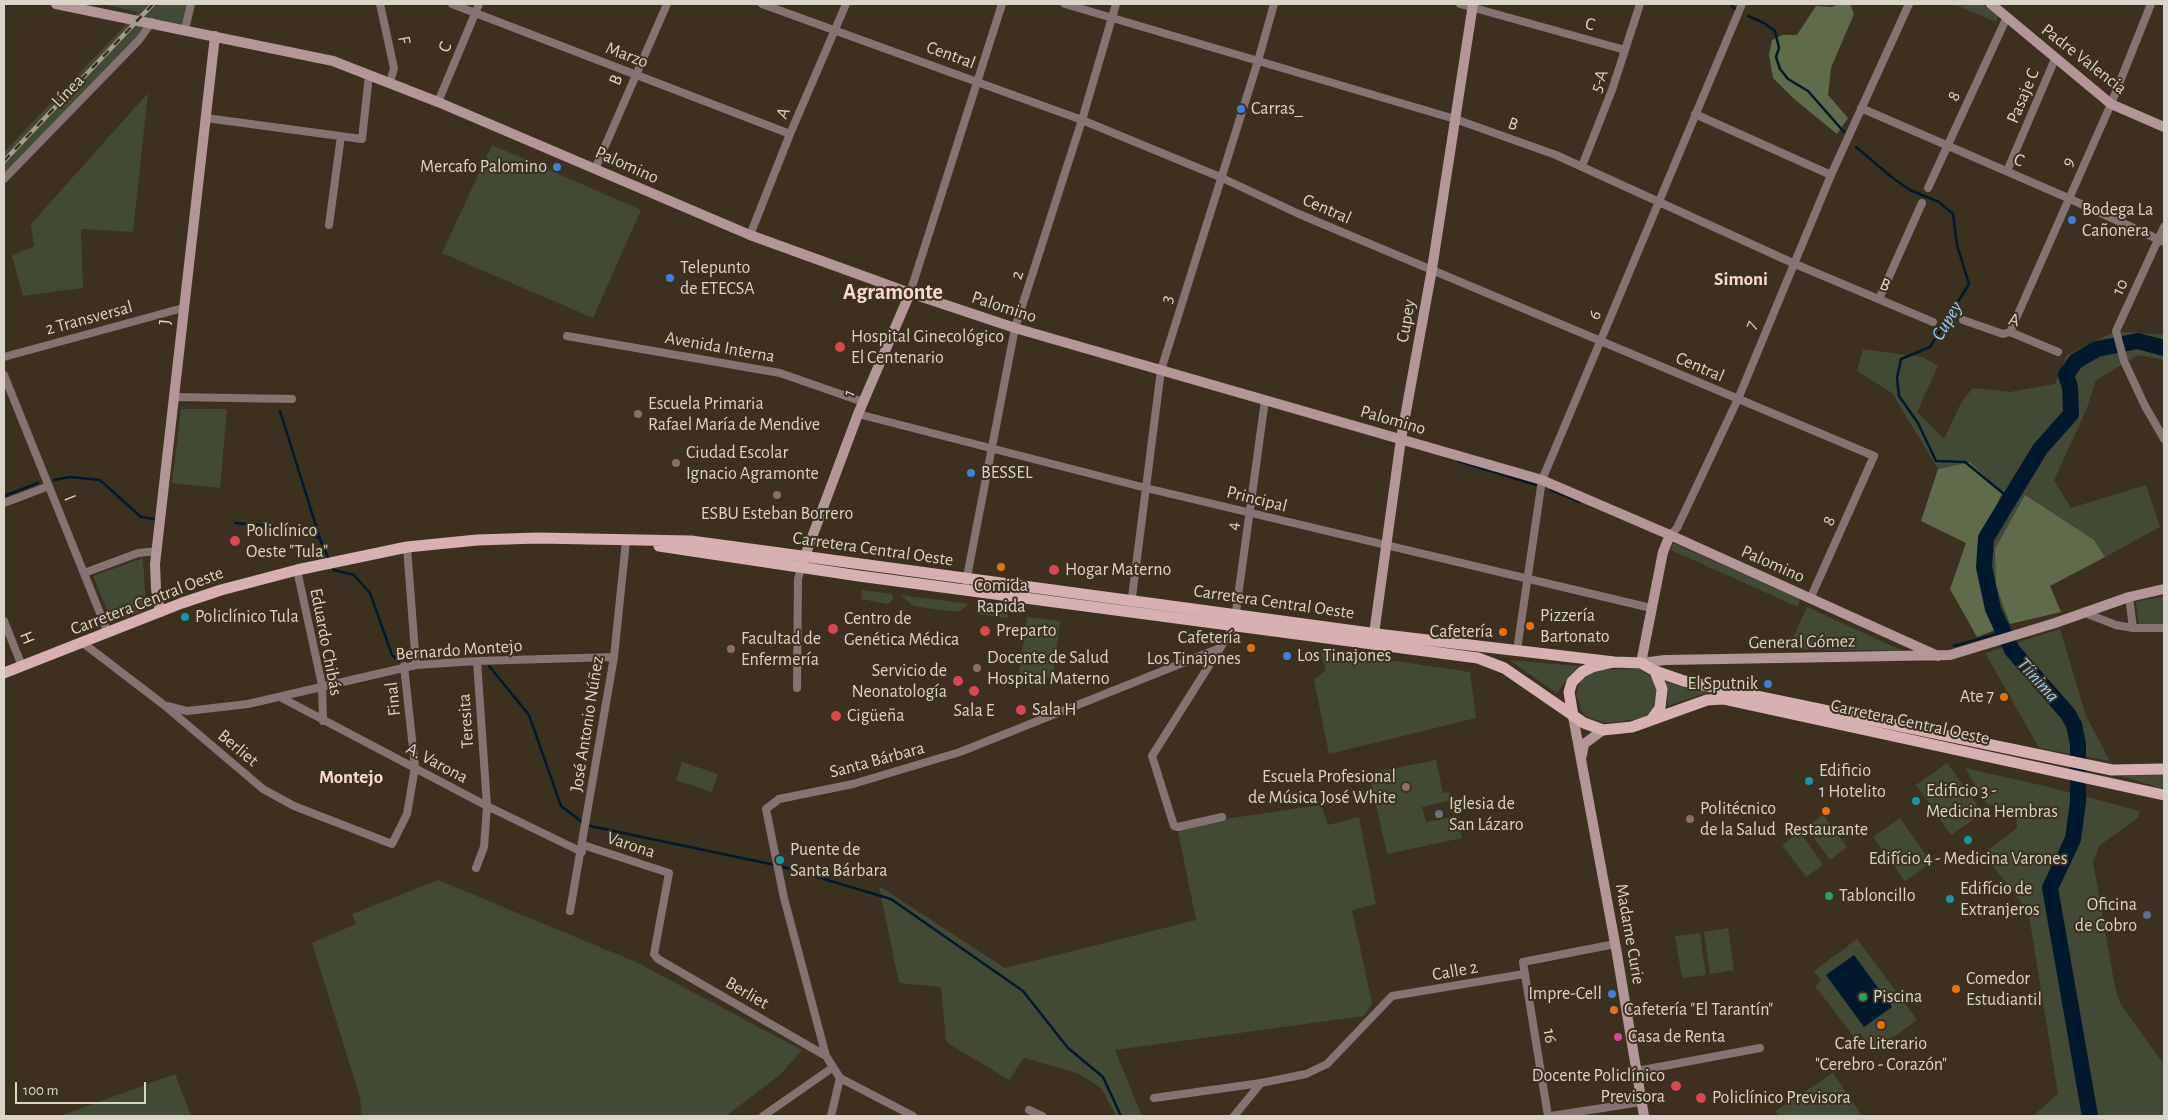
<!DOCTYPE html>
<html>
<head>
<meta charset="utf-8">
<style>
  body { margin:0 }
  #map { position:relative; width:2168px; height:1120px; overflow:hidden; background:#3c311e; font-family:"Alegreya Sans",sans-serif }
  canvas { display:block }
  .frame { position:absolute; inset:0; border:5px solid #dad3c8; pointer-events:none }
  .scale { position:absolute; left:15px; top:1082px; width:131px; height:22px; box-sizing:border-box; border:2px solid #dad3c8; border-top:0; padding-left:6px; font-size:15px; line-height:18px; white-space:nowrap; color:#dad3c8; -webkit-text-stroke:4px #3c311e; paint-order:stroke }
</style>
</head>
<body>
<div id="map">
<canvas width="2168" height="1120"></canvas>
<div class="frame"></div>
<div class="scale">100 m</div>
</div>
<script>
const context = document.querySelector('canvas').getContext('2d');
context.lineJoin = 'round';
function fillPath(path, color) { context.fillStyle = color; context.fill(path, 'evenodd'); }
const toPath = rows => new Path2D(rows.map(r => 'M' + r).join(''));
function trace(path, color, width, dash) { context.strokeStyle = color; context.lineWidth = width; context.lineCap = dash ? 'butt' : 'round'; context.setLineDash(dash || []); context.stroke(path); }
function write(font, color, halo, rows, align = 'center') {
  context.font = font + ' "Alegreya Sans",sans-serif'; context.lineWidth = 4; context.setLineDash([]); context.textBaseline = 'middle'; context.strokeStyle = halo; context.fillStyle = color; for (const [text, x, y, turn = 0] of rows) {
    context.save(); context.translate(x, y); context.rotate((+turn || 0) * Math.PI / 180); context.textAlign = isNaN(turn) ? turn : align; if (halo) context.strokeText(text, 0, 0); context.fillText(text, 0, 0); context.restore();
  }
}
const green = toPath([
  [100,4,194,4,189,25,152,22,4,181,4,152,138,12],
  [1954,4,1983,4,1998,16,1996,22],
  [148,93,133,232,81,229,83,288,23,296,12,256,34,246,31,224],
  [492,145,641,210,593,318,442,253],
  [2116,331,2164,335,2164,360,2138,355,2096,380,2087,408,2054,480,2071,508,2146,485,2160,527,2105,557,2094,540,1996,586,2010,624,1993,609,1985,549,2002,493,1970,462,1938,469,1892,393,1857,371,1863,349,1923,357,1938,366,1917,412,1944,439,1961,403,1973,388,2010,392,2055,384,2067,355],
  [181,409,227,409,220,488,172,483],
  [1673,543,1800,599,1798,607,1671,550],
  [143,558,146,610,112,622,93,576],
  [862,590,892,594,893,599,888,604,861,599],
  [901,595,969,604,960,611,947,611,913,606],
  [2164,596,2164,624,2139,625,2136,602],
  [979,605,1008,610,1008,618,977,614,975,610],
  [1807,607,1903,651,1788,649],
  [1027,617,1060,621,1053,678,1019,673],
  [2060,629,2086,716,2110,761,2039,748,1985,653],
  [1320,650,1470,672,1476,718,1329,754,1314,680,1326,670],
  [1509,660,1578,666,1557,693],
  [1640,669,1653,678,1657,685,1655,707,1644,718,1607,723,1589,718,1582,712,1576,694,1582,678,1596,670],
  [1666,681,1686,688,1708,692,1668,706],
  [1436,760,1443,793,1449,792,1451,800,1422,807,1426,822,1457,816,1462,838,1387,854,1369,773],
  [682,762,718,774,712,792,676,780],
  [1947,763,1983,813,1951,835,1916,785],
  [1965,768,2049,787,2140,811,2138,818,2100,845,2093,862,2115,987,2120,1003,2164,1065,2164,1116,2033,1116,2058,1094,2029,916,2019,899,1983,854,2017,828,2016,816,1986,803],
  [2164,775,2164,789,2121,776],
  [1321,805,1328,825,1359,817,1376,904,1352,910,1372,1003,1364,1016,1115,1050,1142,1116,1116,1116,1101,1088,1077,1073,1024,1058,1009,1080,946,1042,941,987,899,983,879,886,1005,968,1196,920,1177,826],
  [1823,815,1847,847,1830,860,1806,827],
  [1900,818,1931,863,1905,881,1873,837],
  [1800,832,1823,865,1806,877,1782,845],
  [438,880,636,962,802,1050,781,1074,726,1116,362,1116,360,1097,312,943,356,924,352,914],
  [1728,928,1734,970,1710,974,1704,932],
  [1700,933,1706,975,1682,978,1675,936],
  [1857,939,1917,1020,1873,1052,1860,1033,1854,1037,1815,986,1821,981,1814,971],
  [1833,1073,1862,1116,1779,1116,1775,1111],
  [175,1074,191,1116,60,1116]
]);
const forest = toPath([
  [1838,4,1850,4,1854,14,1831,68,1828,95,1848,118,1837,134,1793,98,1773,78,1769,55,1772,40,1782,35,1797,35,1816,6,1832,7],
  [1970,462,2002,493,1977,551,1986,597,1998,629,1977,637,1950,589,1966,543,1921,521,1938,469],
  [2025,495,2094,540,2105,557,2050,586,2061,612,2010,624,1996,586,1995,549]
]);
const water = toPath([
  [1854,955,1892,1007,1864,1027,1826,975]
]);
const stream = toPath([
  [1730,4,1735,9],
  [1748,16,1764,23,1775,31,1779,48,1776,57,1780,69,1788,79,1808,91,1844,132],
  [1856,147,1894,179,1910,190,1939,202,1953,214,1957,245,1969,284,1930,347,1901,359,1897,378,1899,396,1918,423,1936,461,1965,462,2010,499],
  [280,411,321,542,329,559],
  [1458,461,1536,485],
  [54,480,70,477,100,480,141,517,154,519],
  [1551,490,1580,502],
  [4,496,38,483],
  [235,523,281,527,319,538],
  [332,566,334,570,354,575,370,593,392,655,399,661],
  [1954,646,2003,632],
  [489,666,529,715,561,806,582,822],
  [590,826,775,865],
  [780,866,891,899,1023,991,1068,1048,1103,1077,1121,1116]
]);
const river = toPath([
  [2090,1116,2050,888,2073,839,2078,802,2078,744,2074,725,2068,714,2012,650,1993,609,1984,567,1986,538,2040,449,2071,414,2070,387,2066,375,2076,361,2097,349,2138,341,2164,348]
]);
const street = toPath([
  [380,4,394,68,390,83],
  [452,4,790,134],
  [762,4,1082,120,1220,177,1299,214,1874,456,1810,599],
  [1065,4,1455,119,1556,155,1795,264,1933,322],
  [1460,4,1625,50],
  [185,29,191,4],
  [438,102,479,4],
  [1861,108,2068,198,2164,242],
  [1695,114,1831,175],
  [206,118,362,139,369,75],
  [1582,166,1612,90,1640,4],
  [595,169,667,4],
  [2007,171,2055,59],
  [4,179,139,40,152,22],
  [1928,188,2007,17],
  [329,225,341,136],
  [2164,227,2116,331,2124,361,2145,406,2164,439],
  [750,235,790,134,846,4],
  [910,293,1002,4],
  [1879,299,1922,203],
  [1963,320,2003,334,2010,332,2058,352],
  [2010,332,2111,104,2151,4],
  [567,336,780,373,863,402],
  [4,357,183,308],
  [4,375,108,633],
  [174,397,292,399],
  [858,414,1146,488,1651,608],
  [4,503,49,486],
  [1670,535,1677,528,1738,399,1831,175,1909,4],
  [407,547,416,665],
  [297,570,322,685,323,721],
  [84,573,138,553,157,551],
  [966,582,1015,328,1082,120,1116,4],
  [2129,597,2133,628],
  [1131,605,1161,370,1258,61,1274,4],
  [2085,613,2116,625,2133,628,2164,628],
  [4,621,22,666],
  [83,643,164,705,263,789,294,806,392,844,407,814,415,767,404,666],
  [1517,650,1542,480,1742,4],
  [797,688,798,579,801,568],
  [280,697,487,806,582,852],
  [167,706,187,711,248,704,416,665,477,661,614,657],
  [1222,817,1178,827,1174,826,1152,756,1234,626,1265,400],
  [583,845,669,873,654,954,658,959,826,1056],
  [476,868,484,847,487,806,477,661],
  [570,911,614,657,626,541],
  [1637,1071,1760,1048],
  [1154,1098,1261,1083],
  [1029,1110,1042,1116],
  [763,1116,832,1068],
  [831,1116,840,1078],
  [913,1116,840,1078,826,1056,784,898,766,809,779,799,853,784,960,752,1220,648],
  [1234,1116,1261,1083,1306,1074,1327,1064,1392,996,1524,974],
  [1548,1116,1523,962,1615,944],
  [1551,1116,1641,1102]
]);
const secondary = toPath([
  [56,4,333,61,438,102,750,235,910,293,1015,328,1542,480,1670,535,1938,656],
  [1991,4,2111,104,2164,127],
  [1670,535,1663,552,1641,663,1665,660,1950,655,2055,623,2129,597,2164,589],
  [802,564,858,414,910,293],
  [160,612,156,589,155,564,215,36],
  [1373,641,1401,439,1432,269,1473,4],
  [1573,716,1617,954,1644,1116],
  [1582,755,1584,744,1603,730]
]);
const primary = toPath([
  [659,546,859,576,1478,658,1504,668,1584,723,1603,730,1632,727,1707,700,1723,699,2164,795],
  [1655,671,1684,681,2112,770,2164,769],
  [4,673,182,603,221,590,297,570,407,547,477,540,538,538,691,541,1385,635,1614,662],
  [1573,716,1569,692,1572,682,1582,672,1592,667,1614,662,1641,663,1655,671,1662,689,1660,708,1651,720]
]);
const rail = toPath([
  [4,161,153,4]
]);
const markers = [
  [1241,109,5,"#3f7fe0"],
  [557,167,5,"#3f7fe0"],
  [2072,220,5,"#3f7fe0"],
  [670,278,5,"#3f7fe0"],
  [840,347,6,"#e0444e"],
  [638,414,5,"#8d6e63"],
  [676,463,5,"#8d6e63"],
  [971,473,5,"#3f7fe0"],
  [777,495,5,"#8d6e63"],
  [235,541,6,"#e0444e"],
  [1001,567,5,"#e8710a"],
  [1054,570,6,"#e0444e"],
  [185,617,5,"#0f9aa8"],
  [1530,626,5,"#e8710a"],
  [833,629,6,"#e0444e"],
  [985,631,6,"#e0444e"],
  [1503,632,5,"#e8710a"],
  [1251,648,5,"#e8710a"],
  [731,649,5,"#8d6e63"],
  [1287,656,5,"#3f7fe0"],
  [977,668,5,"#8d6e63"],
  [958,681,6,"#e0444e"],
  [1768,684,5,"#3f7fe0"],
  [974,691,6,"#e0444e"],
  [2004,697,5,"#e8710a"],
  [1021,710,6,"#e0444e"],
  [836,716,6,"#e0444e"],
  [1809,781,5,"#0f9aa8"],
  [1406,787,5,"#8d6e63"],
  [1916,801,5,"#0f9aa8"],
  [1826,811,5,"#e8710a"],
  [1439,814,5,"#6b7280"],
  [1690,819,5,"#8d6e63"],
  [1968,840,5,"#0f9aa8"],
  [780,860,5,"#0f9aa8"],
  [1829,896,5,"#2e9e5b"],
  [1950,899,5,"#0f9aa8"],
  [2147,915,5,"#5c6f8a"],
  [1956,989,5,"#e8710a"],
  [1612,994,5,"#3f7fe0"],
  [1863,997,5,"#2e9e5b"],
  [1614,1010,5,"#e8710a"],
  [1881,1025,5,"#e8710a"],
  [1618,1037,5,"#d1479c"],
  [1676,1086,6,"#e0444e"],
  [1701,1098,6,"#e0444e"]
];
const streetNames = [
  ["C",1590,24,16],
  ["F",404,40,80],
  ["C",445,47,-67],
  ["Marzo",627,55,21],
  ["Central",951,55,20],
  ["Padre Valencia",2084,59,38],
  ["B",616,80,-67],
  ["5-A",1599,81,-71],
  ["Línea",68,91,-46],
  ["8",1954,96,-65],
  ["Pasaje C",2023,96,-67],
  ["A",783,113,-67],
  ["B",1513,124,19],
  ["C",2019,160,23],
  ["9",2068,162,-66],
  ["Palomino",627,165,24],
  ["Central",1327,209,23],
  ["2",1017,275,-72],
  ["B",1885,285,23],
  ["10",2120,287,-65],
  ["3",1167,299,-73],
  ["Palomino",1004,307,18],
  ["6",1595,315,-67],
  ["2 Transversal",89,318,-15],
  ["A",2014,320,13],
  ["Cupey",1406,321,-80],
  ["J",165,322,-85],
  ["7",1751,325,-67],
  ["Avenida Interna",720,347,10],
  ["Central",1700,367,23],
  ["1",849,393,-66],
  ["Palomino",1393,420,16],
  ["I",70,498,68],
  ["Principal",1257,499,14],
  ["8",1829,521,-66],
  ["4",1233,526,-83],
  ["Carretera Central Oeste",873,549,8],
  ["Palomino",1773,564,24],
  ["Carretera Central Oeste",147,601,-21],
  ["Carretera Central Oeste",1274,602,8],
  ["H",27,638,68],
  ["Eduardo Chibás",326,642,79],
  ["General Gómez",1802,642,-1],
  ["Bernardo Montejo",459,650,-4],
  ["Final",393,699,-96],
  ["Teresita",466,721,-94],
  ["Carretera Central Oeste",1910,722,12],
  ["José Antonio Núñez",587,724,-81],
  ["Berliet",238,748,40],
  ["Santa Bárbara",877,760,-15],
  ["A. Varona",437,763,28],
  ["Varona",631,845,18],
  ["Madame Curie",1630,934,80],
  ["Calle 2",1455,971,-10],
  ["Berliet",747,993,30],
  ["16",1550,1036,80]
];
const poiNames = [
  ["Carras_",1251,109],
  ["Mercafo Palomino",547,167,"right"],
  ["Bodega La",2082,210],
  ["Cañonera",2082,231],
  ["Telepunto",680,268],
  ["de ETECSA",680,289],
  ["Hospital Ginecológico",851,337],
  ["El Centenario",851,358],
  ["Escuela Primaria",648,404],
  ["Rafael María de Mendive",648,425],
  ["Ciudad Escolar",686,453],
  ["Ignacio Agramonte",686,474],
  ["BESSEL",981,473],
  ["ESBU Esteban Borrero",777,514,"center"],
  ["Policlínico",246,531],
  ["Oeste \"Tula\"",246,552],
  ["Hogar Materno",1065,570],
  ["Comida",1001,586,"center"],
  ["Rapida",1001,607,"center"],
  ["Pizzería",1540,616],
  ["Bartonato",1540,637],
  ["Policlínico Tula",195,617],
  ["Centro de",844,619],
  ["Genética Médica",844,640],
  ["Preparto",996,631],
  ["Cafetería",1493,632,"right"],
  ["Cafetería",1241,638,"right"],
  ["Los Tinajones",1241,659,"right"],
  ["Facultad de",741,639],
  ["Enfermería",741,660],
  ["Los Tinajones",1297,656],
  ["Docente de Salud",987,658],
  ["Hospital Materno",987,679],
  ["Servicio de",947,671,"right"],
  ["Neonatología",947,692,"right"],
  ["El Sputnik",1758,684,"right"],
  ["Ate 7",1994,697,"right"],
  ["Sala H",1032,710],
  ["Sala E",974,711,"center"],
  ["Cigüeña",847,716],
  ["Edificio",1819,771],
  ["1 Hotelito",1819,792],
  ["Escuela Profesional",1396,777,"right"],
  ["de Música José White",1396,798,"right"],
  ["Edificio 3 -",1926,791],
  ["Medicina Hembras",1926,812],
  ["Iglesia de",1449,804],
  ["San Lázaro",1449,825],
  ["Politécnico",1700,809],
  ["de la Salud",1700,830],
  ["Restaurante",1826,830,"center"],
  ["Puente de",790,850],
  ["Santa Bárbara",790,871],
  ["Edifício 4 - Medicina Varones",1968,859,"center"],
  ["Edifício de",1960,889],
  ["Extranjeros",1960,910],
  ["Tabloncillo",1839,896],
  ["Oficina",2137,905,"right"],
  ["de Cobro",2137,926,"right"],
  ["Comedor",1966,979],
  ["Estudiantil",1966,1000],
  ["Impre-Cell",1602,994,"right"],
  ["Piscina",1873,997],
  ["Cafetería \"El Tarantín\"",1624,1010],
  ["Casa de Renta",1628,1037],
  ["Cafe Literario",1881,1044,"center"],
  ["\"Cerebro - Corazón\"",1881,1065,"center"],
  ["Docente Policlínico",1665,1076,"right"],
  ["Previsora",1665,1097,"right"],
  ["Policlínico Previsora",1712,1098]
];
const neighbourhoodNames = [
  ["Simoni",1741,279],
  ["Montejo",351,777]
];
const waterNames = [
  ["Cupey",1947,321,-59],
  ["Tíinima",2038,680,48]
];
const districtNames = [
  ["Agramonte",893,292]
];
fillPath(green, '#424935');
fillPath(forest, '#5f6b49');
fillPath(water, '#00192e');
trace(stream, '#00192e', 2.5);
trace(river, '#00192e', 16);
trace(street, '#857273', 8);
trace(secondary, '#b39697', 10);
trace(primary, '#d7b1b2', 11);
trace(rail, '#a49c8e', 4.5);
trace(rail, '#3c311e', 2.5, [8]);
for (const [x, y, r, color] of markers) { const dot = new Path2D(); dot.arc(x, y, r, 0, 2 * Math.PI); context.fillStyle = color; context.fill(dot); trace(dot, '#3c311e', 2); }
write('18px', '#dad3c8', '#3c311e', streetNames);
write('18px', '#dad3c8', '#3c311e', poiNames, 'left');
write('bold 19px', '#fbd8d2', '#3c311e', neighbourhoodNames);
write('italic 19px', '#97caf7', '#3c311e', waterNames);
write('bold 22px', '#fbd8d2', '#3c311e', districtNames);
</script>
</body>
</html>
